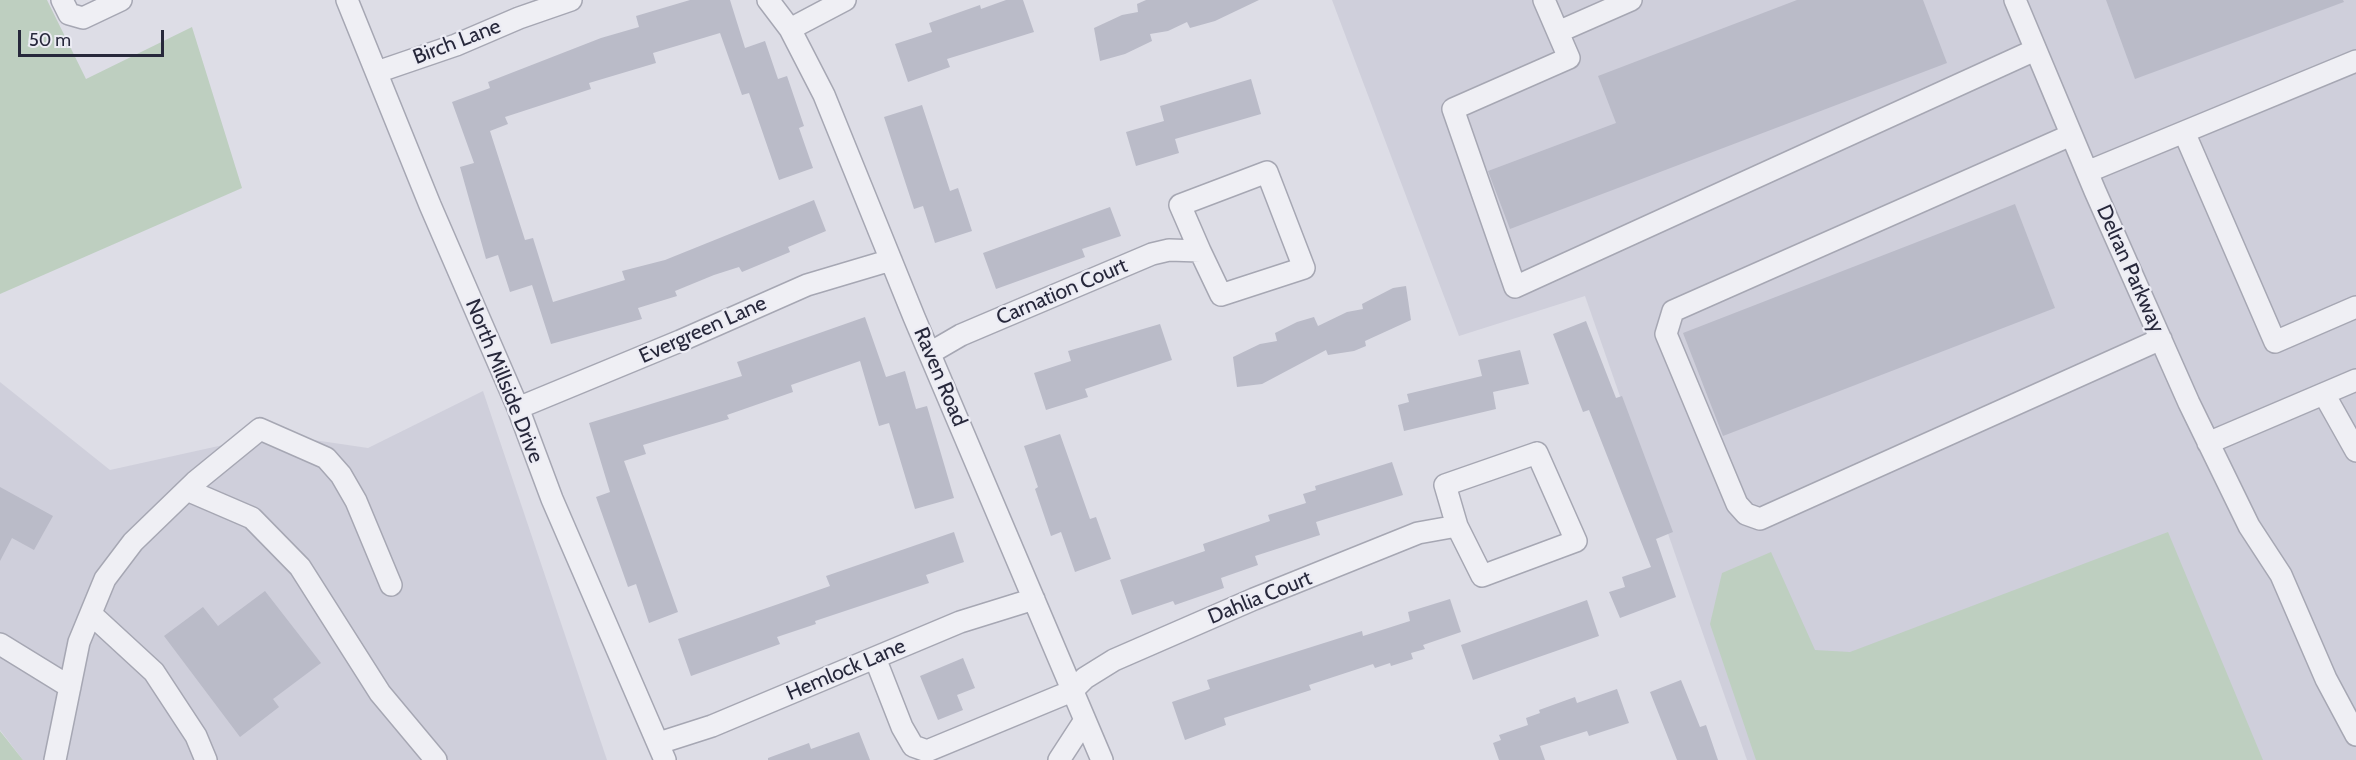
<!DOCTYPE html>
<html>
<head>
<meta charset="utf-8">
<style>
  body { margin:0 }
  #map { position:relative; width:2356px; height:760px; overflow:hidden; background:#dddde6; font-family:Cabin,sans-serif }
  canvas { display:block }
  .scale { position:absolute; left:18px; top:30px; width:146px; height:27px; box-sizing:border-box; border:3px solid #27283b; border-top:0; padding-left:8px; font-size:18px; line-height:21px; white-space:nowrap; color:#27283b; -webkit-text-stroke:4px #ececf4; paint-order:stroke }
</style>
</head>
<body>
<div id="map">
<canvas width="2356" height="760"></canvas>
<div class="scale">50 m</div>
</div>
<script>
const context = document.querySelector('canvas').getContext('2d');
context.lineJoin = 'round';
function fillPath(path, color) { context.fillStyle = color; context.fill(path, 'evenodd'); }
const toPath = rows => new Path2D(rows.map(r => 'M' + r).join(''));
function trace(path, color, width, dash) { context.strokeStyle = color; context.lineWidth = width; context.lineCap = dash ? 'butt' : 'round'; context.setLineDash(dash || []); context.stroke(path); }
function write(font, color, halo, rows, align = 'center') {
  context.font = font + ' Cabin,sans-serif'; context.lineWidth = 4.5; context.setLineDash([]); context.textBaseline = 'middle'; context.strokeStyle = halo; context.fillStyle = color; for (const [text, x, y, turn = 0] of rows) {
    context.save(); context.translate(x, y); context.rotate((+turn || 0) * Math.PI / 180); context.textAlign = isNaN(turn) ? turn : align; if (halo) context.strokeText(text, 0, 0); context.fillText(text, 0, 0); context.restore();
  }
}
const built = toPath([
  [1332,0,2356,0,2356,760,1747,760,1585,296,1459,336],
  [0,382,110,470,273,434,368,448,483,391,607,760,23,760,0,730]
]);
const green = toPath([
  [0,0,47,0,86,79,192,27,242,188,0,294],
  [2168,532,2263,760,1756,760,1710,624,1722,573,1771,552,1815,650,1850,652],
  [0,730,0,731,23,760,0,760]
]);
const building = toPath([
  [690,0,730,0,745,48,765,41,778,79,787,76,804,126,799,128,813,168,779,180,749,93,742,95,720,33,653,53,656,63,589,83,591,89,505,117,508,124,490,131,525,240,533,238,553,302,625,280,622,271,665,260,814,200,826,231,788,247,790,252,742,272,739,267,714,275,675,291,677,296,638,308,642,319,551,344,532,285,510,292,498,255,486,259,460,167,474,163,452,102,490,88,488,82,601,38,639,27,636,16],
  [1006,0,1023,0,1034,32,947,59,950,67,908,82,895,44,932,32,929,23,980,5,981,9],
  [1146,0,1259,0,1215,21,1190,28,1187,22,1168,31,1150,34,1152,41,1125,54,1100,61,1094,28,1122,15,1138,12,1137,4],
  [1797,0,1923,0,1947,63,1510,229,1488,171,1616,123,1598,76],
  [2106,0,2343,0,2344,2,2135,79],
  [1251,79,1261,114,1175,139,1179,153,1136,166,1126,132,1164,121,1160,106],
  [922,105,950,191,958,188,972,231,935,243,923,206,914,209,884,117],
  [2015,204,2055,308,1723,436,1683,333],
  [1110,207,1121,236,1082,249,1085,257,996,289,983,253],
  [1406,286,1411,320,1365,341,1366,346,1354,351,1328,355,1326,350,1262,384,1237,387,1233,357,1260,344,1277,341,1275,333,1297,322,1314,317,1318,326,1347,312,1363,309,1362,304,1393,288],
  [865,317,886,377,905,371,916,409,927,406,954,498,915,509,889,423,879,426,860,361,791,385,793,392,727,415,729,419,643,445,646,454,624,461,678,612,649,623,636,584,628,587,596,497,610,492,589,423,742,376,737,362],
  [1586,321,1616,398,1622,396,1673,532,1656,539,1676,597,1620,618,1609,592,1625,587,1622,577,1651,567,1589,410,1583,412,1553,334],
  [1160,324,1172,360,1085,389,1088,397,1046,410,1034,373,1071,361,1068,351],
  [1520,350,1529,384,1493,392,1496,409,1404,431,1398,405,1409,402,1407,394,1482,376,1478,360],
  [1060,434,1090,519,1096,517,1111,559,1075,572,1061,532,1051,536,1035,489,1038,487,1024,446],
  [1392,462,1403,495,1316,522,1320,535,1255,556,1258,565,1221,578,1224,588,1175,605,1173,601,1132,615,1120,580,1205,551,1203,544,1270,521,1268,515,1306,503,1303,494,1316,490,1315,486],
  [0,487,53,516,34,550,12,538,0,561],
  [954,532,964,562,926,575,929,583,815,621,816,624,777,637,780,644,691,676,678,639,830,586,826,576],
  [265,591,321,663,273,699,279,707,240,737,164,636,203,607,218,626],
  [1450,599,1461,632,1423,645,1425,649,1411,653,1413,659,1391,666,1390,663,1375,668,1373,664,1309,685,1311,690,1224,718,1226,725,1185,740,1172,702,1210,689,1207,680,1362,631,1363,636,1410,621,1408,612],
  [1587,600,1599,636,1473,680,1461,645],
  [963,658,975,688,957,695,963,710,938,720,920,676],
  [1681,680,1700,727,1706,725,1718,760,1677,760,1650,692],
  [1617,689,1629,723,1589,736,1587,731,1540,746,1545,760,1499,760,1493,743,1501,740,1499,735,1528,725,1526,718,1540,713,1539,710,1575,697,1577,703],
  [859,732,870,760,768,760,768,758,809,743,811,749]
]);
const minor = toPath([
  [62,0,69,14,83,18,121,0],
  [347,0,430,205,518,408,552,499,665,760],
  [768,0,790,29,824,95,914,317,1102,760],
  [1544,0,1569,58,1453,109,1515,287,2035,50],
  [2015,0,2095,191,2189,403,2249,526,2281,575,2326,679,2356,735],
  [790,29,845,0],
  [1558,32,1631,0],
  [377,72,456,45,519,18,571,0],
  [2184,132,2275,342,2356,307],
  [2071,135,1673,311,1666,334,1737,504,1746,514,1760,519,2161,339],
  [2087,172,2356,61],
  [930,353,961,335,1152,254,1169,250,1200,251,1221,295,1304,268,1267,172,1180,205,1200,251],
  [2324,394,2356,451],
  [518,408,680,341,807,285,891,260],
  [2208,443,2356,380],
  [1537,453,1576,541,1482,576,1457,526,1445,485,1537,453],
  [187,490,252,518,300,567,380,693,436,760],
  [91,614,154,672,196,736,206,760],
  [0,644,70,687],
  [875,658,902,727,913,746,927,751,1072,691,1085,678,1114,660,1254,599,1418,533,1457,526],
  [659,743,712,726,960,622,1034,599],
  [55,760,79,642,105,579,133,542,195,482,260,429,326,458,341,475,356,501,391,585],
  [1059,760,1085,720]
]);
const streetNames = [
  ["Birch Lane",457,42,-21],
  ["Delran Parkway",2130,269,66],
  ["Carnation Court",1062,292,-23],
  ["Evergreen Lane",703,330,-24],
  ["Raven Road",940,377,67],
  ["North Millside Drive",504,381,68],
  ["Dahlia Court",1260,598,-22],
  ["Hemlock Lane",846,670,-23]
];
fillPath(built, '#cfcfdb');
fillPath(green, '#becfc0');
fillPath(building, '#babbc8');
trace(minor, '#a6a7b3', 24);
trace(minor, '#efeff4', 21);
write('21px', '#27283b', '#ececf4', streetNames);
</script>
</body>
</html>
